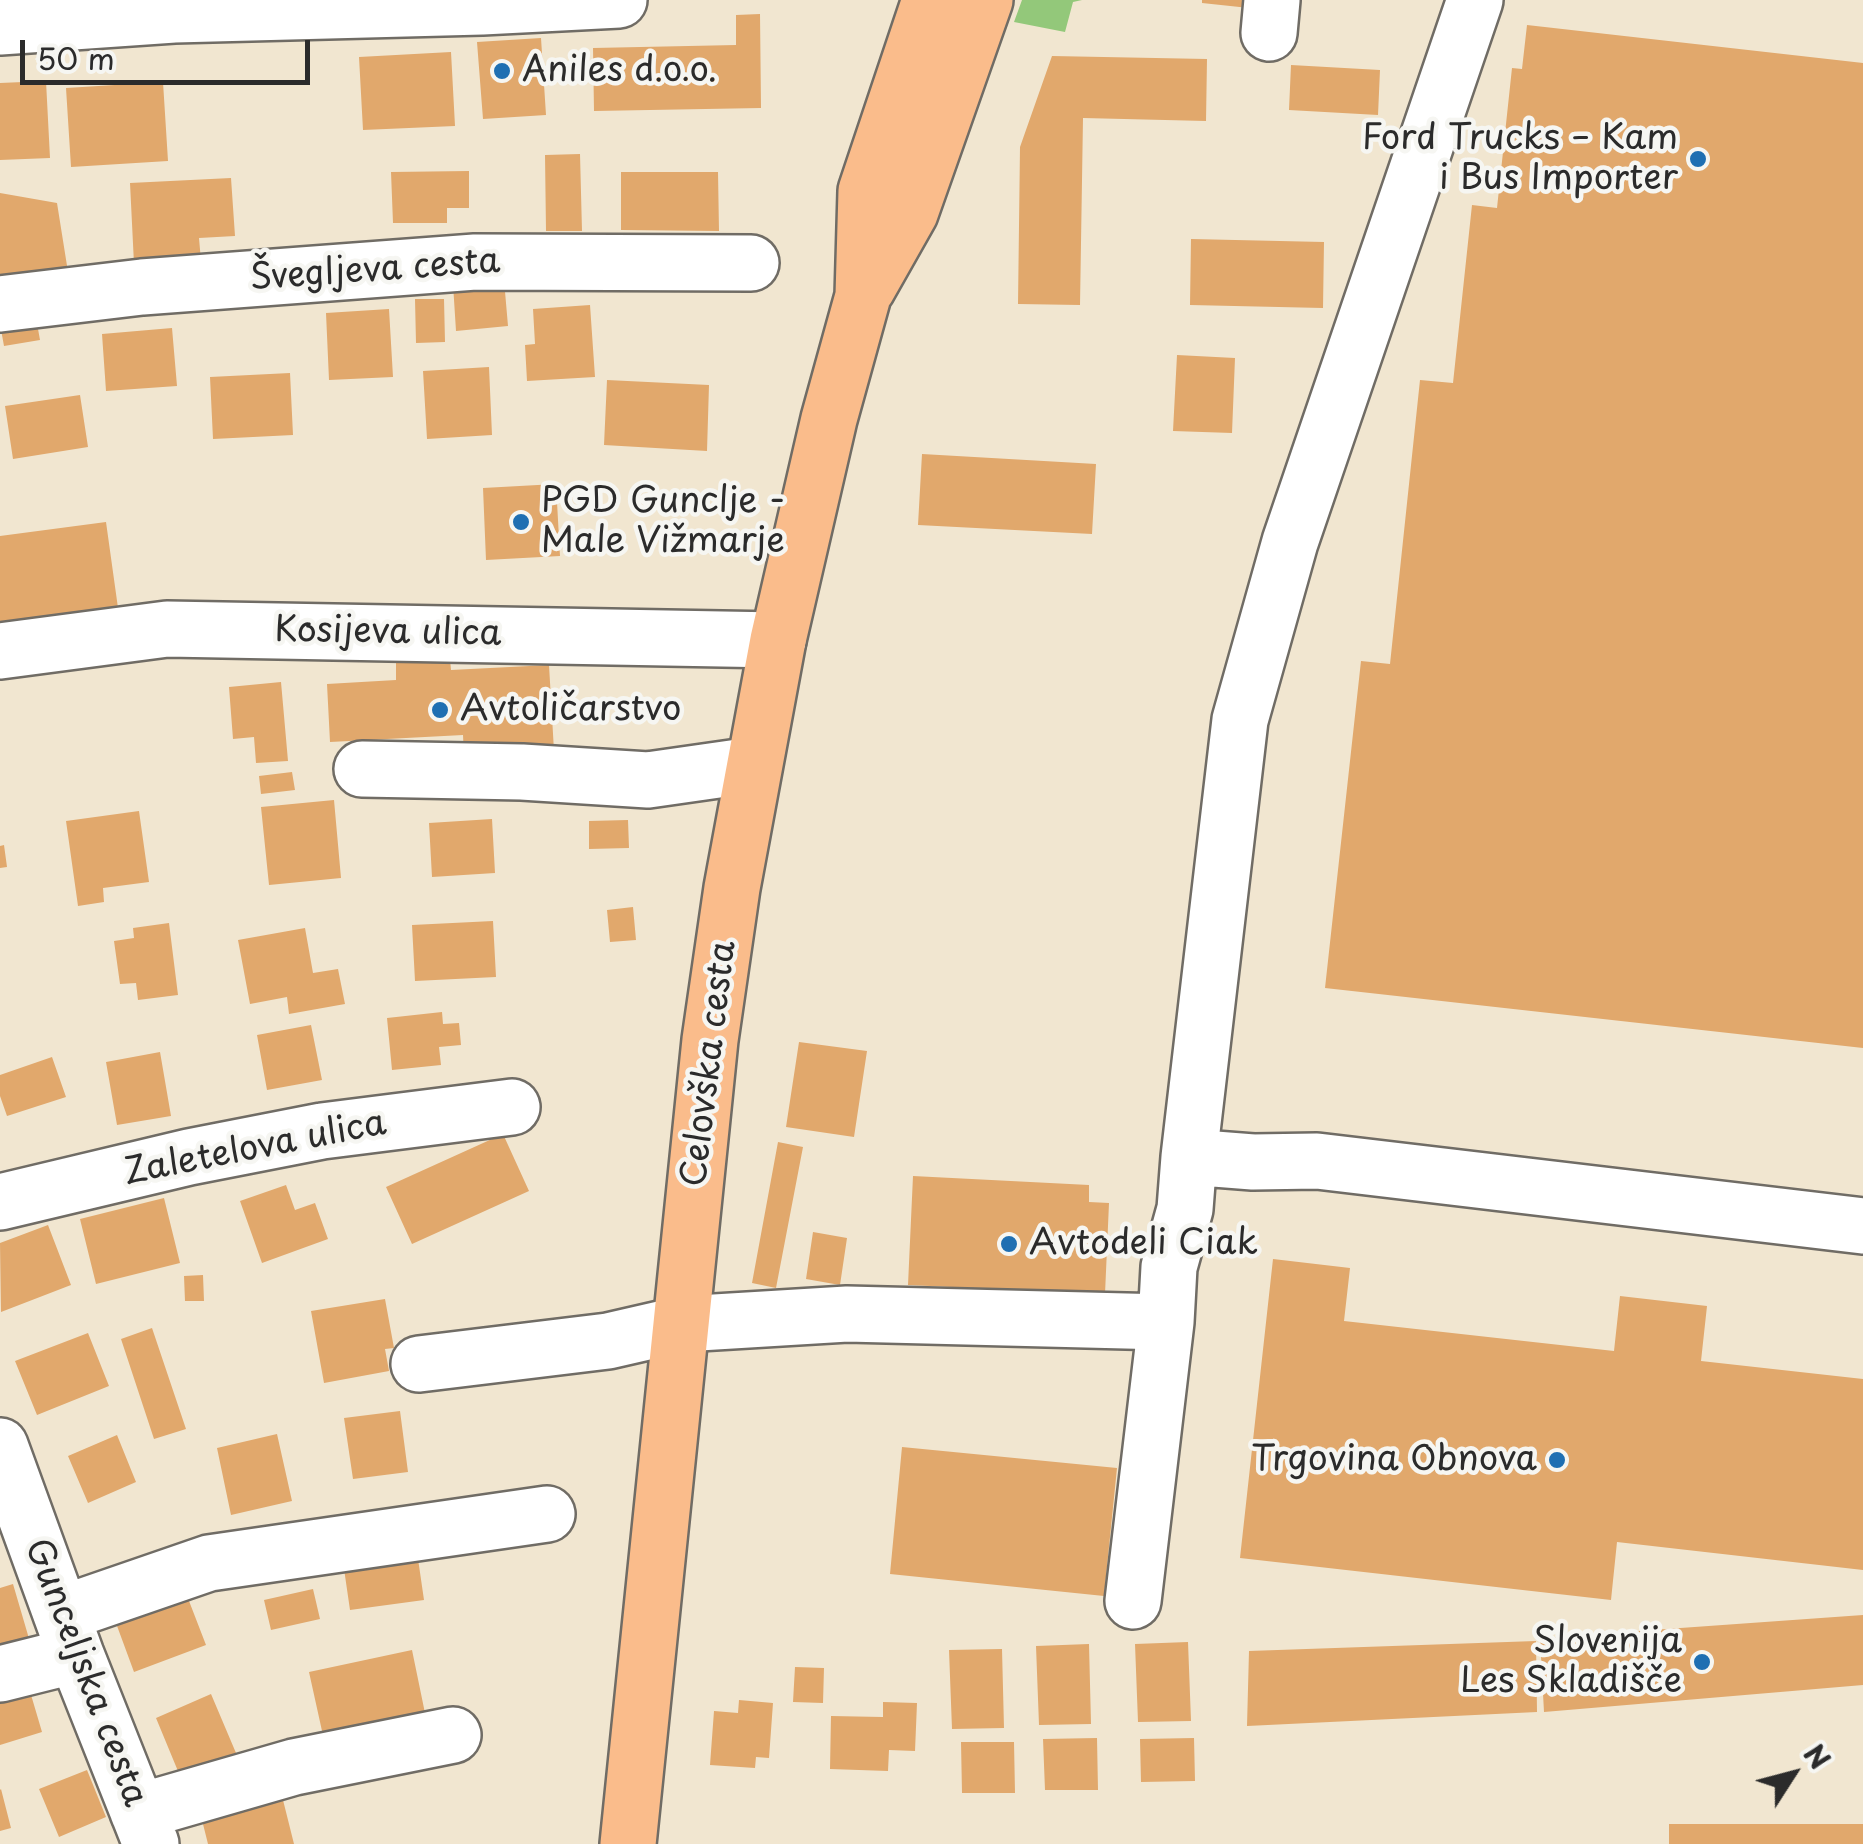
<!DOCTYPE html>
<html>
<head>
<meta charset="utf-8">
<style>
  body { margin:0 }
  #map { position:relative; width:1863px; height:1844px; overflow:hidden; background:#f1e6d0; font-family:"Playpen Sans",sans-serif }
  canvas { display:block }
  .north { position:absolute; left:1743px; top:1724px; width:100px; height:100px; -webkit-text-stroke:8px #f6f6f2; paint-order:stroke; rotate:54deg; font-size:28px; font-weight:700; line-height:40px; text-align:center; color:#2b2b2b }
  .north::after { content:''; display:block; margin:auto; width:35px; height:45px; background:#2b2b2b; clip-path:polygon(50% 0,100% 100%,50% 72%,0 100%) }
  .scale { position:absolute; left:20px; top:40px; width:290px; height:45px; box-sizing:border-box; border:5px solid #2b2b2b; border-top:0; padding-left:12px; font-size:30px; line-height:35px; white-space:nowrap; color:#2b2b2b; -webkit-text-stroke:8px #f6f6f2; paint-order:stroke }
</style>
</head>
<body>
<div id="map">
<canvas width="1863" height="1844"></canvas>
<div class="north">N</div>
<div class="scale">50 m</div>
</div>
<script>
const context = document.querySelector('canvas').getContext('2d');
context.lineJoin = 'round';
function fillPath(path, color) { context.fillStyle = color; context.fill(path, 'evenodd'); }
const toPath = rows => new Path2D(rows.map(r => 'M' + r).join(''));
function trace(path, color, width, dash) { context.strokeStyle = color; context.lineWidth = width; context.lineCap = dash ? 'butt' : 'round'; context.setLineDash(dash || []); context.stroke(path); }
function write(font, color, halo, rows, align = 'center') {
  context.font = font + ' "Playpen Sans",sans-serif'; context.lineWidth = 9; context.setLineDash([]); context.textBaseline = 'middle'; context.strokeStyle = halo; context.fillStyle = color; for (const [text, x, y, turn = 0] of rows) {
    context.save(); context.translate(x, y); context.rotate((+turn || 0) * Math.PI / 180); context.textAlign = isNaN(turn) ? turn : align; if (halo) context.strokeText(text, 0, 0); context.fillText(text, 0, 0); context.restore();
  }
}
const green = toPath([
  [1022,0,1082,0,1073,2,1065,32,1014,22]
]);
const building = toPath([
  [1202,0,1250,0,1249,8,1202,3],
  [760,14,761,108,594,111,593,48,736,45,736,15],
  [1527,25,1863,63,1863,1048,1325,988,1361,661,1390,664,1420,380,1453,383,1472,205,1497,208,1512,68,1522,69],
  [541,38,546,115,483,119,477,42],
  [451,52,455,126,363,130,359,57],
  [1052,56,1207,59,1206,121,1083,118,1080,305,1018,304,1020,147],
  [1291,65,1380,70,1378,115,1289,110],
  [46,81,50,158,0,160,0,83],
  [163,82,168,161,71,167,66,88],
  [580,154,582,231,546,231,545,155],
  [469,171,469,208,447,208,447,223,393,223,391,172],
  [621,172,718,172,719,231,621,230],
  [231,178,235,236,199,238,201,261,134,264,130,183],
  [0,193,57,203,68,272,0,279],
  [1191,239,1324,242,1323,308,1190,305],
  [504,280,508,326,456,331,453,284],
  [415,299,444,299,445,342,416,343],
  [590,305,595,377,527,381,525,345,535,344,533,309],
  [389,309,393,377,329,380,326,313],
  [36,318,40,340,4,346,0,324],
  [172,328,177,386,106,391,102,334],
  [1177,355,1235,358,1232,433,1173,431],
  [489,367,492,435,427,439,423,371],
  [290,373,293,435,213,439,210,377],
  [607,380,709,385,707,451,604,445],
  [80,395,88,447,13,459,5,406],
  [922,454,1096,464,1092,534,918,525],
  [556,484,560,556,486,560,483,488],
  [106,522,118,608,0,624,0,536],
  [450,659,451,670,549,665,554,751,464,756,463,735,330,742,327,684,396,680,396,662],
  [281,682,288,761,256,763,254,737,233,739,229,687],
  [292,772,295,790,261,794,259,776],
  [334,800,341,878,269,885,261,807],
  [139,811,149,882,103,888,104,902,78,906,66,821],
  [492,819,495,873,432,877,429,823],
  [628,820,629,848,589,849,589,821],
  [4,845,7,867,0,868,0,846],
  [633,907,636,940,610,942,607,910],
  [493,921,496,977,415,981,412,925],
  [169,923,178,995,138,1000,136,983,120,984,114,941,134,938,133,928],
  [305,928,313,973,338,969,345,1004,289,1014,287,997,250,1004,238,940],
  [442,1012,443,1024,459,1023,461,1045,439,1047,441,1065,392,1070,387,1018],
  [311,1025,322,1080,267,1090,257,1035],
  [799,1042,867,1051,854,1137,786,1127],
  [160,1052,171,1116,117,1125,106,1062],
  [52,1057,66,1097,7,1116,0,1096,0,1075],
  [503,1134,529,1191,412,1244,386,1187],
  [778,1142,803,1147,776,1288,752,1283],
  [913,1176,1089,1185,1089,1202,1109,1203,1105,1294,908,1285],
  [286,1185,295,1210,315,1203,328,1239,262,1263,240,1201],
  [164,1198,180,1263,96,1284,80,1219],
  [48,1225,71,1285,1,1312,0,1243],
  [813,1232,847,1238,840,1285,806,1279],
  [1273,1259,1350,1268,1344,1321,1614,1351,1620,1296,1707,1306,1701,1361,1863,1379,1863,1570,1617,1542,1611,1600,1240,1558],
  [203,1275,204,1301,185,1301,184,1276],
  [385,1299,394,1348,385,1349,389,1371,324,1383,311,1311],
  [152,1328,186,1429,154,1439,121,1339],
  [88,1333,109,1386,37,1415,15,1361],
  [400,1411,408,1472,353,1479,344,1418],
  [277,1434,292,1501,231,1515,217,1448],
  [117,1435,136,1482,88,1503,68,1456],
  [902,1447,1117,1468,1104,1596,890,1574],
  [416,1545,424,1600,350,1610,342,1555],
  [13,1584,30,1642,0,1651,0,1588],
  [184,1588,206,1645,134,1672,113,1615],
  [313,1589,320,1619,271,1630,264,1600],
  [1863,1615,1863,1685,1544,1712,1540,1638],
  [1536,1641,1537,1712,1247,1726,1249,1651],
  [1188,1642,1191,1721,1138,1722,1135,1644],
  [1089,1644,1091,1724,1039,1725,1036,1646],
  [1002,1649,1004,1728,952,1729,949,1650],
  [412,1650,426,1718,324,1740,309,1672],
  [795,1667,824,1668,823,1703,793,1702],
  [29,1688,42,1732,0,1745,0,1697],
  [211,1694,236,1753,180,1776,156,1718],
  [739,1700,773,1703,769,1758,756,1757,755,1768,710,1765,714,1711,738,1713],
  [883,1702,917,1703,915,1751,889,1750,888,1771,830,1769,831,1716,883,1717],
  [1097,1738,1098,1790,1045,1790,1043,1739],
  [1194,1738,1195,1781,1141,1782,1140,1739],
  [961,1742,1014,1742,1015,1793,962,1793],
  [87,1770,106,1817,59,1837,39,1789],
  [1,1789,11,1828,0,1831,0,1790],
  [283,1800,294,1844,208,1844,202,1820],
  [1669,1824,1863,1824,1863,1844,1669,1844]
]);
const minor = toPath([
  [0,27,174,15,482,7,619,0],
  [1269,33,1272,0],
  [0,304,142,287,475,262,751,263],
  [0,651,167,629,778,640],
  [362,769,522,772,648,780,753,765],
  [1189,1157,1240,720,1290,542,1475,0],
  [0,1202,189,1157,322,1131,512,1107],
  [419,1364,608,1341,682,1324,847,1314,1166,1322],
  [0,1446,76,1655,151,1844],
  [1133,1601,1166,1322,1169,1267,1185,1209,1189,1157,1253,1162,1317,1161,1863,1226],
  [61,1614,209,1563,547,1514],
  [0,1674,76,1655],
  [138,1812,294,1767,453,1735]
]);
const major = toPath([
  [867,289,910,213,985,0],
  [628,1844,710,1040,732,888,778,640,829,419,863,296,866,191,930,0]
]);
const markers = [
  [502,71,10,"#1f6fb2"],
  [1698,159,10,"#1f6fb2"],
  [521,522,10,"#1f6fb2"],
  [440,710,10,"#1f6fb2"],
  [1009,1244,10,"#1f6fb2"],
  [1557,1460,10,"#1f6fb2"],
  [1702,1662,10,"#1f6fb2"]
];
const poiNames = [
  ["Aniles d.o.o.",522,71],
  ["Ford Trucks – Kam",1678,139,"right"],
  ["i Bus Importer",1678,179,"right"],
  ["PGD Gunclje -",541,502],
  ["Male Vižmarje",541,542],
  ["Avtoličarstvo",460,710],
  ["Avtodeli Ciak",1029,1244],
  ["Trgovina Obnova",1537,1460,"right"],
  ["Slovenija",1682,1642,"right"],
  ["Les Skladišče",1682,1682,"right"]
];
const streetNames = [
  ["Švegljeva cesta",375,271,-4],
  ["Kosijeva ulica",388,633,1],
  ["Celovška cesta",710,1064,-83],
  ["Zaletelova ulica",255,1149,-11],
  ["Gunceljska cesta",85,1673,69]
];
fillPath(green, '#93c87a');
fillPath(building, '#e1a86c');
trace(minor, '#706c65', 60);
trace(major, '#706c65', 60);
trace(minor, '#fff', 55);
trace(major, '#fabc8b', 55);
for (const [x, y, r, color] of markers) { const dot = new Path2D(); dot.arc(x, y, r, 0, 2 * Math.PI); context.fillStyle = color; context.fill(dot); trace(dot, '#f6f6f2', 4); }
write('35px', '#2b2b2b', '#f6f6f2', poiNames, 'left');
write('35px', '#2b2b2b', '#f6f6f2', streetNames);
</script>
</body>
</html>
